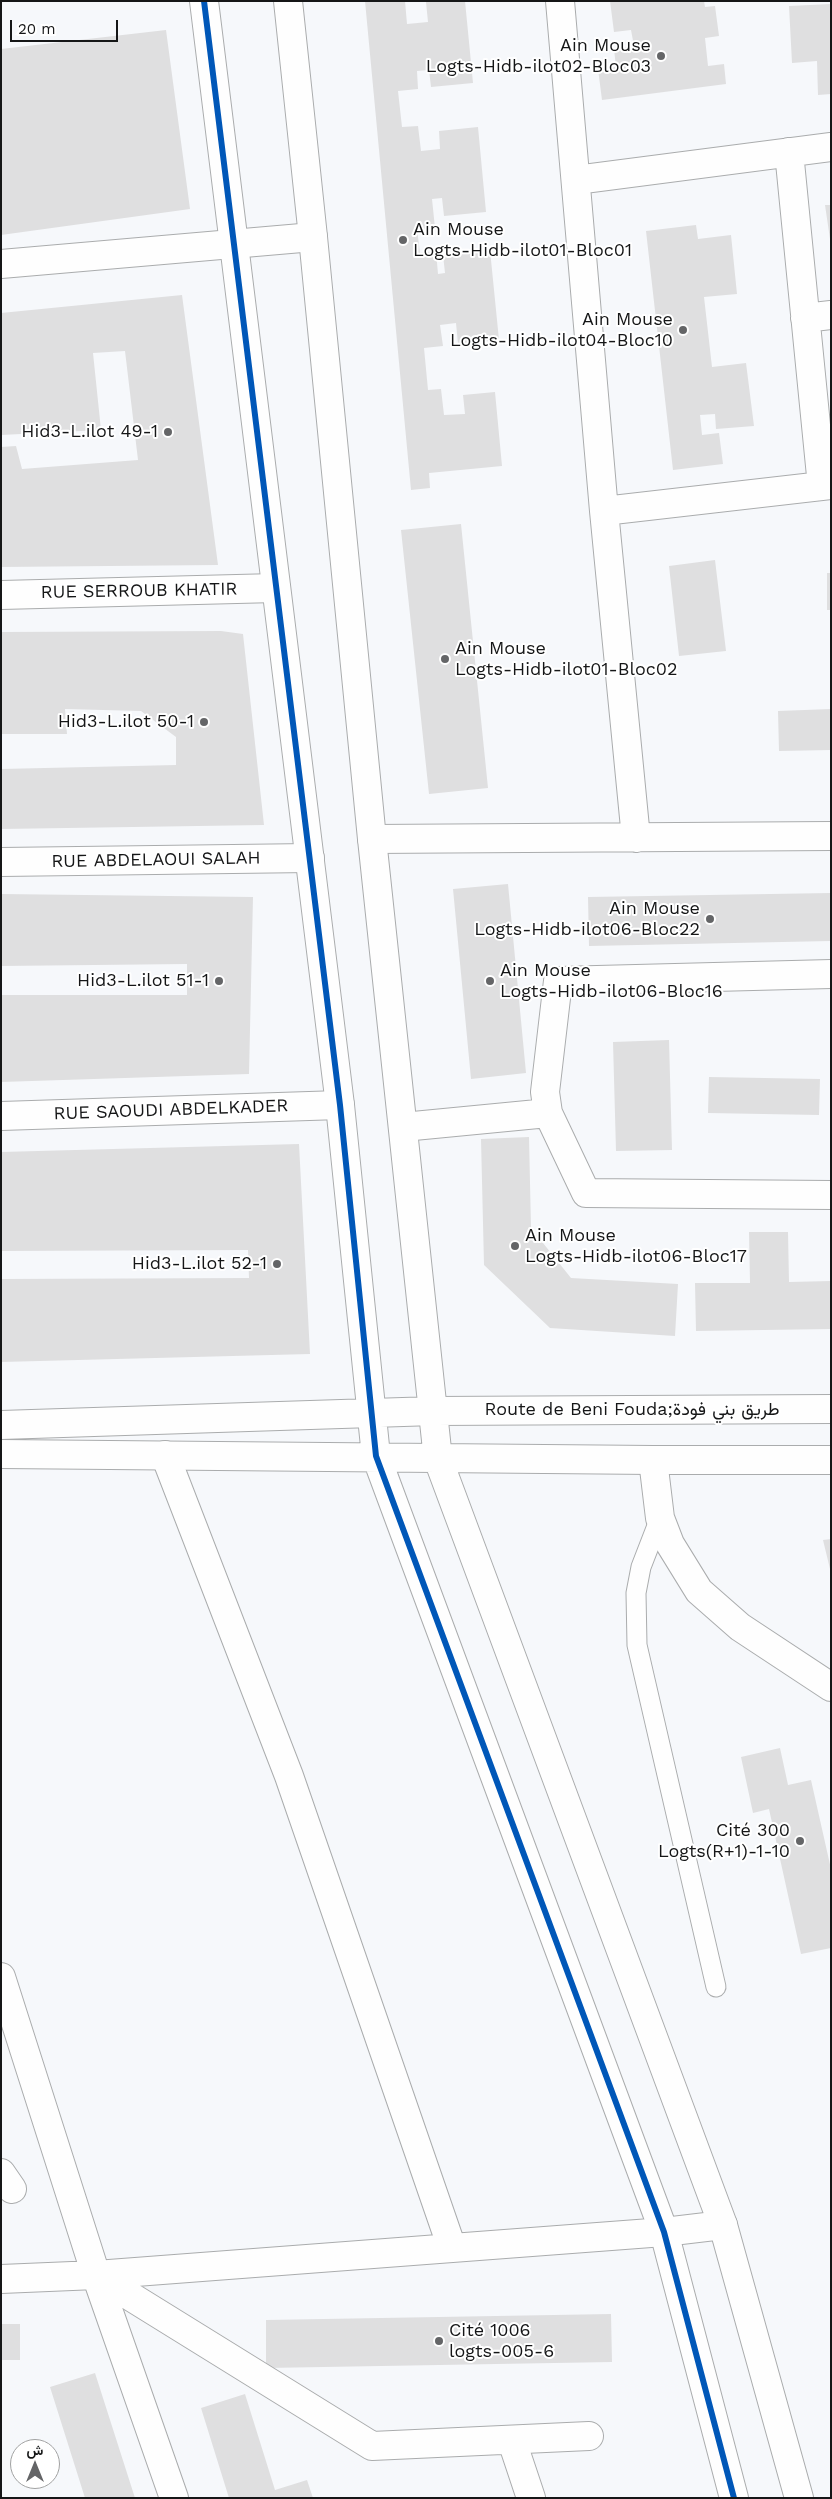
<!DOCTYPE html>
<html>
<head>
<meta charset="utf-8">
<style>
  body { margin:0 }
  #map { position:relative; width:832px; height:2499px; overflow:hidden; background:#f6f8fb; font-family:"Work Sans",Vazirmatn,sans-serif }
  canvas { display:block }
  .frame { position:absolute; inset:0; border:2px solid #151617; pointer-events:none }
  .north { position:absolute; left:10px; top:2439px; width:50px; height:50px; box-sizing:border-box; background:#fff; border:1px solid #a1a2a2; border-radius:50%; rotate:0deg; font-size:14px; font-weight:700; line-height:20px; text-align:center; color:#151617 }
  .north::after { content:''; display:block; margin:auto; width:18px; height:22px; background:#646567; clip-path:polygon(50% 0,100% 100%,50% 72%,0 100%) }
  .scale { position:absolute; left:10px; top:20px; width:108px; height:22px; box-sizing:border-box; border:2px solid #151617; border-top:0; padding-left:6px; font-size:15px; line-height:18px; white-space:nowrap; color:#151617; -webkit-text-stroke:4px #fff; paint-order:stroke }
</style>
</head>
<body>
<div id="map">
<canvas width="832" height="2499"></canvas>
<div class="frame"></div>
<div class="north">ش</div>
<div class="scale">20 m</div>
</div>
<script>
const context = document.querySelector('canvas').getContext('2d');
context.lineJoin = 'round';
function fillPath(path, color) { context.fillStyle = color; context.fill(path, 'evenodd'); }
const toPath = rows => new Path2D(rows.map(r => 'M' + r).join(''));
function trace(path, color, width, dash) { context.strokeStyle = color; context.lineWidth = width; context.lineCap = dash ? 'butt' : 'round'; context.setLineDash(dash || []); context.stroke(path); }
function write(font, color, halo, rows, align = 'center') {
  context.font = font + ' "Work Sans",Vazirmatn,sans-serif'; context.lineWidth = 4; context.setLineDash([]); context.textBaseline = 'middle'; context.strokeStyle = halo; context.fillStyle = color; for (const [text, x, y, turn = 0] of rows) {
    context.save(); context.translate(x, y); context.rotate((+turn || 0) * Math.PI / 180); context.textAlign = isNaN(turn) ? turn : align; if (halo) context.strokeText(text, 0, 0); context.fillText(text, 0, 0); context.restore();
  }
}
const building = toPath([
  [365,1,405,1,407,24,428,22,426,2,465,1,473,83,431,87,429,70,417,71,418,89,398,91,402,127,418,126,421,151,440,149,439,131,478,127,486,212,444,216,442,198,432,199,435,228,417,229,420,253,436,251,438,274,445,273,443,255,490,250,499,340,458,344,456,323,440,325,443,346,424,348,428,390,441,389,444,415,465,414,463,395,495,392,502,466,429,473,430,488,411,490],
  [610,1,704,1,705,7,715,6,719,36,705,38,708,66,724,64,726,84,602,100,598,69,616,67,614,49,634,46,631,30,614,32],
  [831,4,831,94,818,95,817,61,792,63,789,6],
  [166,30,190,209,1,235,1,49],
  [825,205,831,205,831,239,830,239],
  [696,225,698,239,731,235,737,294,704,297,712,367,746,363,754,426,716,429,715,414,700,415,702,435,719,433,723,464,673,470,646,231],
  [182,295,218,565,1,567,1,447,16,446,22,469,138,460,125,351,93,353,101,430,1,435,1,313],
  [461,524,488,788,429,794,401,530],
  [715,560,726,651,679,656,669,566],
  [827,573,831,573,831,610,827,610],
  [221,631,243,634,264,825,1,829,1,769,176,765,176,737,141,711,65,709,67,734,1,734,1,632],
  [831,709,831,750,779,751,778,711],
  [508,884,526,1073,471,1079,453,889],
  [831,893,831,941,589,946,588,897],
  [1,894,253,897,249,1074,1,1082,1,995,187,995,187,964,1,966],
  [669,1040,672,1150,616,1151,613,1042],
  [709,1077,820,1079,819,1115,708,1113],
  [529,1137,531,1228,571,1278,678,1284,675,1336,550,1328,484,1265,481,1139],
  [299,1144,310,1354,1,1362,1,1279,249,1278,248,1250,1,1251,1,1152],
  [749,1232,788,1232,789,1282,831,1281,831,1329,696,1331,695,1283,750,1283],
  [831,1539,831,1569,830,1569,823,1540],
  [780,1748,788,1785,811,1780,831,1869,831,1948,801,1954,769,1809,753,1813,741,1757],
  [611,2314,612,2362,266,2368,266,2320],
  [1,2324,20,2324,20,2360,1,2360],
  [95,2373,135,2498,85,2498,50,2387],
  [245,2394,275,2490,307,2480,313,2498,229,2498,201,2408]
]);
const lane = toPath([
  [660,1518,641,1567,636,1593,637,1645,716,1987]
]);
const street = toPath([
  [560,1,604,511,636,838],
  [789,152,822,486],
  [576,180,831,147],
  [1,264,313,237],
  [805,318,831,315],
  [604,511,831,485],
  [1,595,276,588],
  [372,839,831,836],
  [1,862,310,858],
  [831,974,558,981,545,1092,548,1113,586,1193,831,1195],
  [1,1116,340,1105],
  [403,1127,548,1113],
  [165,1455,289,1776,452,2248],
  [653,1460,660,1518,670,1544,699,1591,740,1627,831,1687],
  [1,1977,96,2275,174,2498],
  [1,2173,12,2189],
  [96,2275,372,2446,589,2436],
  [1,2279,96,2275,452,2248,664,2232,723,2225],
  [512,2441,531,2498]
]);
const secondary = toPath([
  [204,1,340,1105,376,1456,664,2232,734,2498],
  [288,1,313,237,372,839,438,1459,723,2225,799,2498],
  [1,1425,434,1411,831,1409],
  [1,1454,653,1460,831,1460]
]);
const cycleway = toPath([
  [204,1,340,1105,376,1456,664,2232,734,2498]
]);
const markers = [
  [661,56,5,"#646567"],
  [403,240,5,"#646567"],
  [683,330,5,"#646567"],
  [168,432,5,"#646567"],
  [445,659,5,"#646567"],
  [204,722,5,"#646567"],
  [710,919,5,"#646567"],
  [219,981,5,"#646567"],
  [490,981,5,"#646567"],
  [515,1246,5,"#646567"],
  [277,1264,5,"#646567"],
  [800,1841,5,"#646567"],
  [439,2341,5,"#646567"]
];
const poiNames = [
  ["Ain Mouse",651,46],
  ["Logts-Hidb-ilot02-Bloc03",651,67],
  ["Ain Mouse",413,230,"left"],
  ["Logts-Hidb-ilot01-Bloc01",413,251,"left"],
  ["Ain Mouse",673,320],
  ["Logts-Hidb-ilot04-Bloc10",673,341],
  ["Hid3-L.ilot 49-1",158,432],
  ["Ain Mouse",455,649,"left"],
  ["Logts-Hidb-ilot01-Bloc02",455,670,"left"],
  ["Hid3-L.ilot 50-1",194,722],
  ["Ain Mouse",700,909],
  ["Logts-Hidb-ilot06-Bloc22",700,930],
  ["Ain Mouse",500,971,"left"],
  ["Logts-Hidb-ilot06-Bloc16",500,992,"left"],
  ["Hid3-L.ilot 51-1",209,981],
  ["Ain Mouse",525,1236,"left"],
  ["Logts-Hidb-ilot06-Bloc17",525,1257,"left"],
  ["Hid3-L.ilot 52-1",267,1264],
  ["Cité 300",790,1831],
  ["Logts(R+1)-1-10",790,1852],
  ["Cité 1006",449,2331,"left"],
  ["logts-005-6",449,2352,"left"]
];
const streetNames = [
  ["RUE SERROUB KHATIR",139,591,-1],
  ["RUE ABDELAOUI SALAH",156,860,-1],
  ["RUE SAOUDI ABDELKADER",171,1110,-2],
  ["Route de Beni Fouda;طريق بني فودة",632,1410]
];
fillPath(building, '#dfdfe0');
trace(lane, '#aaacad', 21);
trace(street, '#aaacad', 30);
trace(secondary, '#aaacad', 30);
trace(lane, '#fefefe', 19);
trace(street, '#fefefe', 28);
trace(secondary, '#fefefe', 28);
trace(cycleway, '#0057b8', 6);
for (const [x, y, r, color] of markers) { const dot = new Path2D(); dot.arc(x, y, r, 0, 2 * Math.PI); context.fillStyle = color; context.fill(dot); trace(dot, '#fff', 2); }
write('18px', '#151617', '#fff', poiNames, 'right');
write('18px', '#151617', '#fff', streetNames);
</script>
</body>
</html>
